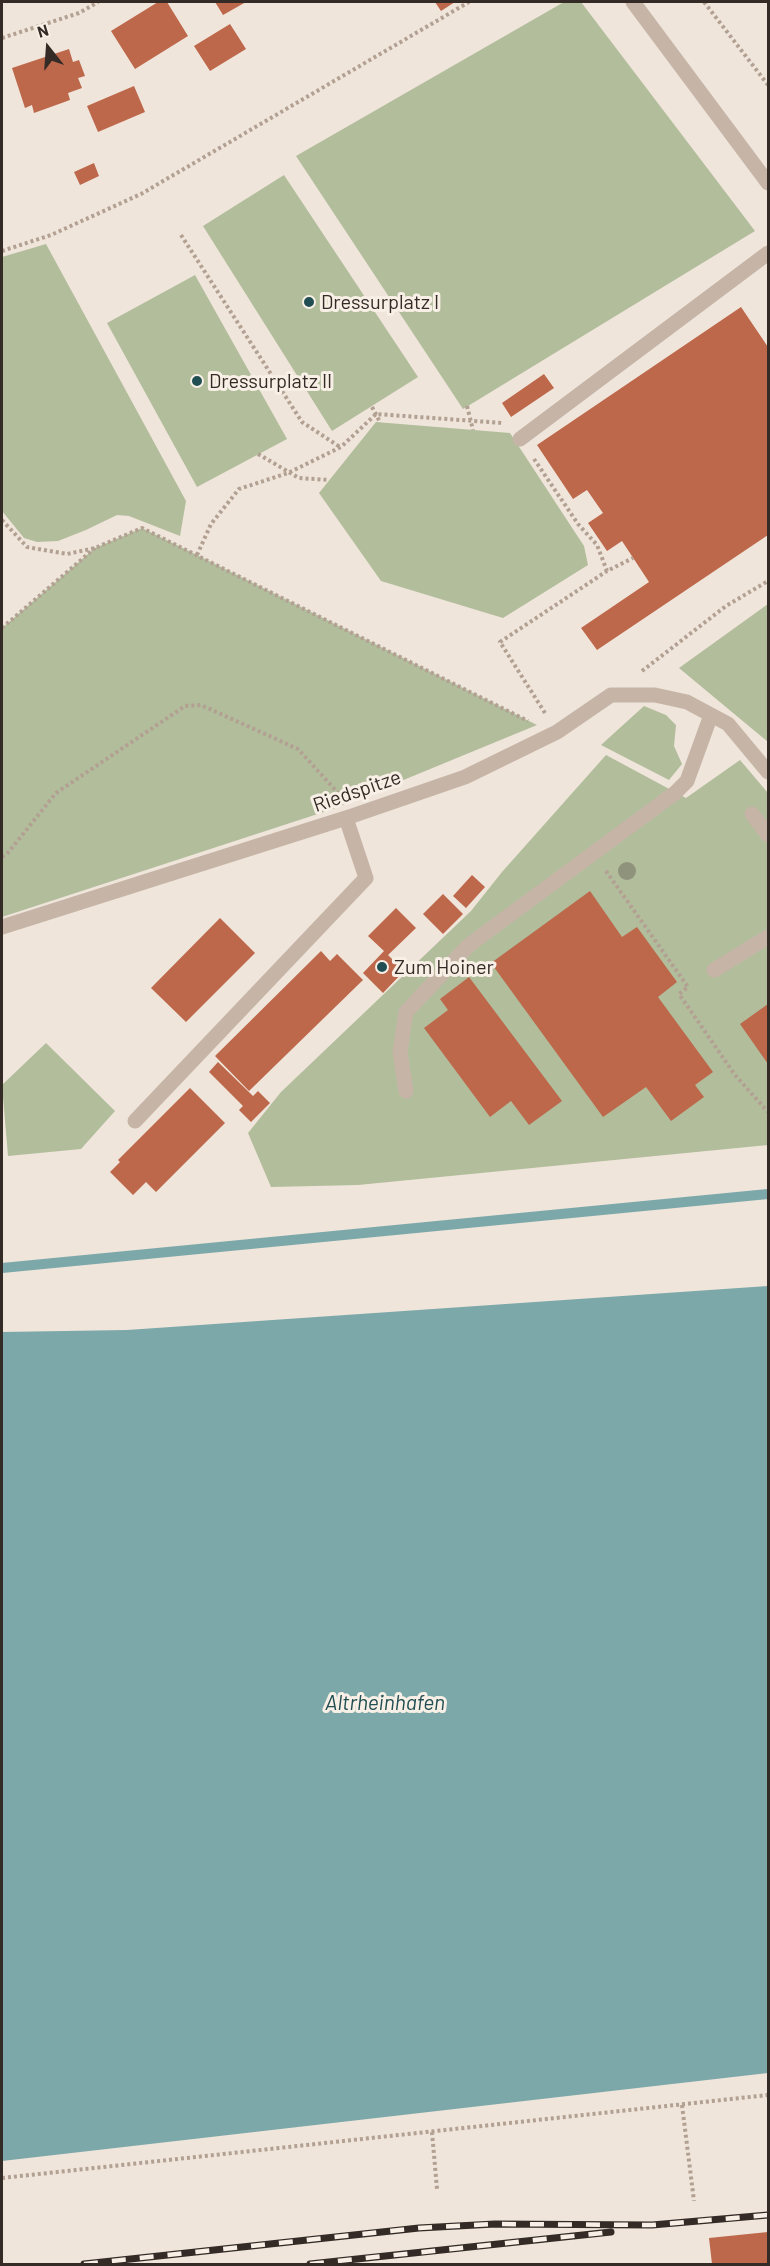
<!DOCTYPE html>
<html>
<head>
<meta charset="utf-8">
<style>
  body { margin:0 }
  #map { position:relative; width:770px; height:2266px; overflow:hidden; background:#efe5da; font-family:Barlow,sans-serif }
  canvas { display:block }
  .frame { position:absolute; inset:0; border:3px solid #342b27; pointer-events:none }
  .north { position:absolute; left:18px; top:18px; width:60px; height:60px; -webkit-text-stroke:4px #f8f0e6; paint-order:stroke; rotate:343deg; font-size:16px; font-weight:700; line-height:24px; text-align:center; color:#342b27 }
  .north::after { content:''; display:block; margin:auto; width:21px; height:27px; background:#342b27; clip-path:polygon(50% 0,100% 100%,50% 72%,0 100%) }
</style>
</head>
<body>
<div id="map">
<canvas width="770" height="2266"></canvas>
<div class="frame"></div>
<div class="north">N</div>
</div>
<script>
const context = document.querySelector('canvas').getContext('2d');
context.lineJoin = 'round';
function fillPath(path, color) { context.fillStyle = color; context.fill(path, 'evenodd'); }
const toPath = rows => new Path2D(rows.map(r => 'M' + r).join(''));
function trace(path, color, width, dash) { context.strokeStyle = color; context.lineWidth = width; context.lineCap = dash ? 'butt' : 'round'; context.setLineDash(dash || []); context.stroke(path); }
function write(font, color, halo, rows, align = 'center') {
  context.font = font + ' Barlow,sans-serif'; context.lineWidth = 6; context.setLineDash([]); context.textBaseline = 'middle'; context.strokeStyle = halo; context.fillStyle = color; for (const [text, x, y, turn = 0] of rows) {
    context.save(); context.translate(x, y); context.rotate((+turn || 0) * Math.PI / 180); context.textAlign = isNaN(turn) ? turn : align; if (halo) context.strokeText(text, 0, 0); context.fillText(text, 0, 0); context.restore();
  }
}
const green = toPath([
  [564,2,581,2,755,231,463,409,296,156],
  [284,175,418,377,332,431,203,226],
  [46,244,186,501,180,536,129,516,117,515,86,530,58,541,37,542,24,538,2,511,2,257],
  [195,275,287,439,197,487,107,323],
  [376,422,510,433,584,546,588,565,503,618,381,581,319,493],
  [142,528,197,555,537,725,333,809,2,917,2,628,95,548],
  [768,604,768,742,679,668],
  [644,706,666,715,676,725,674,746,682,764,669,780,601,745],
  [606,755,686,798,740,760,768,793,768,1145,358,1185,271,1187,248,1133,281,1092,471,911,502,872],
  [46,1043,115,1111,81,1149,8,1156,2,1085]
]);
const water = toPath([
  [768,1286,768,2073,2,2161,2,1332,127,1330]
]);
const stream = toPath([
  [2,1268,768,1194]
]);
const building = toPath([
  [158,2,167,2,188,36,135,69,111,31],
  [215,2,246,2,223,15],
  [435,2,455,2,441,11],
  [230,24,246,49,210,71,194,46],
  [69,49,73,62,79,60,85,76,78,78,82,88,68,93,70,100,34,113,32,105,25,108,12,68],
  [134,86,145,112,98,132,87,106],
  [94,163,99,176,80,185,74,172],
  [741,307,768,347,768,535,597,650,581,628,649,582,622,541,607,551,588,523,603,513,587,490,573,499,537,445],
  [544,374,554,388,511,417,502,403],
  [472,875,485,887,466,908,453,896],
  [590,891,622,937,637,927,677,982,658,997,713,1072,695,1085,704,1097,671,1121,646,1087,603,1117,491,963],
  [443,894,463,914,443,934,423,914],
  [396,908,416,928,388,955,404,971,383,993,363,973,384,951,368,936],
  [220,918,255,953,186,1022,151,988],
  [321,951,330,961,337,954,363,980,249,1091,215,1056],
  [469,977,562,1101,529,1125,511,1101,490,1117,424,1028,448,1010,440,999],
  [768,1004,768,1064,740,1024],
  [218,1062,253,1096,258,1091,270,1103,251,1122,239,1110,243,1106,209,1072],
  [190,1088,225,1123,156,1192,146,1182,133,1195,110,1172,120,1162,118,1160],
  [768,2232,768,2264,712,2264,709,2238]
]);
const path = toPath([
  [704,2,768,85],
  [2,38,79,13,98,2],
  [181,235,302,422,340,447],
  [2,251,51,235,141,194,469,2],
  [467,406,473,430],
  [372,407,380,422],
  [258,454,299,478,329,480],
  [534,459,578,524,597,545,607,571,633,558],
  [2,520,27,547,67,554,95,548,142,528,528,721],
  [197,555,211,524,239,489,288,473,341,447,376,414,503,423],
  [2,628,95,548],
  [642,671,726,606,768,581],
  [545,713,500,642,607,571],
  [2,857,7,854,56,793,185,706,201,705,298,749,339,794],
  [606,871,688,987,679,994,735,1075,768,1112],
  [682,2105,694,2201],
  [432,2132,437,2189],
  [2,2178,768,2095]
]);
const lane = toPath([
  [633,2,768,183],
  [520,439,768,253],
  [752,814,768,835],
  [714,970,768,937],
  [406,1091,400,1052,406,1012,469,945,675,793],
  [135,1121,366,878,346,818]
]);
const street = toPath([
  [675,793,687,781,711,715],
  [2,927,346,818,465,777,557,732,611,695,655,695,687,702,728,724,768,772]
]);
const rail = toPath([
  [84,2264,419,2228,495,2224,652,2225,768,2215],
  [310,2264,611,2232]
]);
const trees = [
  [627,871]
];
const markers = [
  [309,302,6,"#204e52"],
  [197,381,6,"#204e52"],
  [382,967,6,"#204e52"]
];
const poiNames = [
  ["Dressurplatz I",321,302],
  ["Dressurplatz II",209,381],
  ["Zum Hoiner",394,967]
];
const streetNames = [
  ["Riedspitze",357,791,-19]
];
const waterNames = [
  ["Altrheinhafen",385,1703]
];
fillPath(green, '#b2bd9c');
fillPath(water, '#7ca8aa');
trace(stream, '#7ca8aa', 10);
fillPath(building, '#bd674b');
trace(path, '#b2a092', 4, [3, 3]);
trace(lane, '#c6b5a7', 15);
trace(street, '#c6b5a7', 15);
trace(rail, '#342b27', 7);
trace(rail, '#f8f0e6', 4.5, [14]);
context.fillStyle = '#90937b';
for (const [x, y] of trees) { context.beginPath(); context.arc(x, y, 9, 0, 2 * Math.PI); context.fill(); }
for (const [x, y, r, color] of markers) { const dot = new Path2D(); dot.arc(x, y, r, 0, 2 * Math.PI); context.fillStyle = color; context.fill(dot); trace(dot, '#f8f0e6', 2); }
write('20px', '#342b27', '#f8f0e6', poiNames, 'left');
write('20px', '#342b27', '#f8f0e6', streetNames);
write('italic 21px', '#204e52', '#f8f0e6', waterNames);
</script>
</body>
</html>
